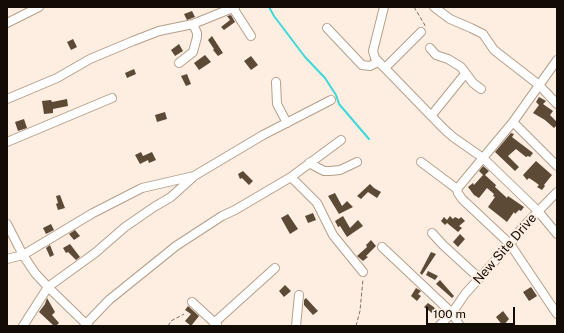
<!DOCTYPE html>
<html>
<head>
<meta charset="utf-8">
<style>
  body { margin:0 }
  #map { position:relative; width:564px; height:333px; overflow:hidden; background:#fdeee1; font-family:"Public Sans",sans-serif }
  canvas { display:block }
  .frame { position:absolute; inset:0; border:8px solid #130c05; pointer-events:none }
  .scale { position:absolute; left:426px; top:307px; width:89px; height:18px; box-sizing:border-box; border:2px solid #130c05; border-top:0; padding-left:5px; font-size:12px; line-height:14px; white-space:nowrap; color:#130c05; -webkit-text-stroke:3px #fdeee1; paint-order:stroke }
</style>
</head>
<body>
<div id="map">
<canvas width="564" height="333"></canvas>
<div class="frame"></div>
<div class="scale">100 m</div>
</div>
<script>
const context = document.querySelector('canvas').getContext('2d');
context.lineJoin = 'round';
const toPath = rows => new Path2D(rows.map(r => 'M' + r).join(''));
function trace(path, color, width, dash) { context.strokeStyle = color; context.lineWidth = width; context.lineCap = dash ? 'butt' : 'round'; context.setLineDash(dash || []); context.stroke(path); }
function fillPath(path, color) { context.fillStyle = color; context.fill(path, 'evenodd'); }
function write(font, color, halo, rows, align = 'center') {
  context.font = font + ' "Public Sans",sans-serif'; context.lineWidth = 4; context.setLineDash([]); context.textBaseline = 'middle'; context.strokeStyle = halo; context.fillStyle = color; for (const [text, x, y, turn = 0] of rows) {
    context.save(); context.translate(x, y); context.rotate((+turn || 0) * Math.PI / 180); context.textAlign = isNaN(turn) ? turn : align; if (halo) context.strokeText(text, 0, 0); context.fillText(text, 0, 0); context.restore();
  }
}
const stream = toPath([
  [269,7,274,16,305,57,325,78,336,95,339,104,369,139]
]);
const building = toPath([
  [192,11,195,17,187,20,184,14],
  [231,15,235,22,224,30,221,27,230,20,227,16],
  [212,36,223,53,218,56,213,50,214,49,208,40],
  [73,39,77,47,71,50,67,42],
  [179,44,183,51,175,56,171,50],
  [205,55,211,62,199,70,194,63],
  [251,56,258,65,251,70,244,61],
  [134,69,136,74,127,78,125,73],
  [187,74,191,84,186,86,181,76],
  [539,97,546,101,543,104,553,111,550,115,557,122,557,125,554,128,545,120,533,113,539,105,536,102],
  [67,99,68,106,53,109,53,113,44,114,42,101,51,100,52,102],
  [165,112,167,119,157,122,155,115],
  [24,119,27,128,18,131,15,122],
  [511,133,514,134,512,137,533,153,530,157,528,156,526,157,516,149,508,156,519,167,515,171,495,152],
  [141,152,143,156,152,152,156,160,149,163,148,160,140,164,135,155],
  [536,161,552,175,544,185,545,186,542,190,537,187,539,185,535,182,529,178,527,180,523,175],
  [483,166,489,171,485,175,496,185,495,187,507,198,508,196,524,207,521,211,519,210,515,214,514,212,507,222,488,207,495,197,493,196,494,194,487,188,479,198,474,195,468,187,473,183,474,185,483,175,479,171],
  [243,171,253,181,249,185,242,178,240,179,238,174],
  [370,184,374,188,381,192,377,198,368,192,361,199,357,196],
  [335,193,342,206,347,201,353,207,339,214,328,196],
  [60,195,65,208,58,210,56,204,58,203,56,196],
  [313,213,316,220,308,223,305,216],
  [288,214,298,229,290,234,281,218],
  [343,216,350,228,358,220,363,226,347,237,340,226,338,227,335,221],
  [450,216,453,219,455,217,459,219,461,217,465,221,459,226,462,228,458,232,447,223,445,225,441,221,444,217,447,220],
  [51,224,54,230,46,234,43,228],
  [75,230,80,236,74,240,69,234],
  [460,234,465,239,458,247,453,242],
  [371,240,376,246,366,256,368,257,363,261,357,256,367,247,366,245],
  [70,244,80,257,76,260,68,252,66,253,63,248],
  [50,245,54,255,50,257,46,248],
  [431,252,436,254,422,275,420,273],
  [428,271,438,276,435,280,426,275],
  [440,280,454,296,452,298,436,284],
  [285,285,291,291,284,297,279,291],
  [531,287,537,296,529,301,523,292],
  [416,288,421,291,418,294,421,296,417,301,411,296],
  [47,298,55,312,52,315,59,323,56,326,54,326,39,312,45,304],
  [306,298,318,311,313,315,304,305,304,300],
  [428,303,435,308,432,313,424,307],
  [188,306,199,316,191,326,185,321,191,314,185,310],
  [503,311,509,319,503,326,496,317]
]);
const path = toPath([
  [414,7,426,27],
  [168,326,171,321,184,314],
  [356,326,360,311,363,279]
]);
const minor = toPath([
  [384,7,373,51,375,58,444,129,453,137,483,158,538,211,557,234],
  [434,7,450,19,471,28,483,34,494,50,539,85,557,104],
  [233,8,251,36],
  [7,23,39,7],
  [327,28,362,65,370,66,378,62],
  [430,48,436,55,448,59,461,67,473,83,481,89],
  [557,60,513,122,457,189,458,193,462,199,510,244,557,314],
  [179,63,193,52,197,37,197,33,193,24],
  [385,68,421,32],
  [276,82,277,104,287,123],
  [7,99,57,78,90,59,133,41,159,31,193,24,235,7],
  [431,116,465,74],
  [513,122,557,166],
  [7,142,112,98],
  [421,162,457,189],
  [309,163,324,171,330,171,340,170,357,162],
  [291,177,317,203,333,235,363,272],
  [7,224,23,255,35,273,48,287,88,326],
  [432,233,443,245,479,278],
  [382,247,452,313,460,326],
  [7,259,23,255,93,213,142,188,194,176,263,135,331,100],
  [192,302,217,325],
  [214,323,275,268],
  [86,324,109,300,176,246,222,216,235,210,291,177,341,140],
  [23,326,48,287,95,253,125,227,154,207,171,197,192,178],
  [296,326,299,295],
  [439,326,452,313,465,294,510,244,522,228,557,192]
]);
const streetNames = [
  ["New Site Drive",505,249,-49]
];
trace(stream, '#3dd9d9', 2);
fillPath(building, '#5c4936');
trace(minor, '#b59f8a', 10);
trace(path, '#7d7269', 1, [4, 2]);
trace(minor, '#fff', 8);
write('13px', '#130c05', '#fdeee1', streetNames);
</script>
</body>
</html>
